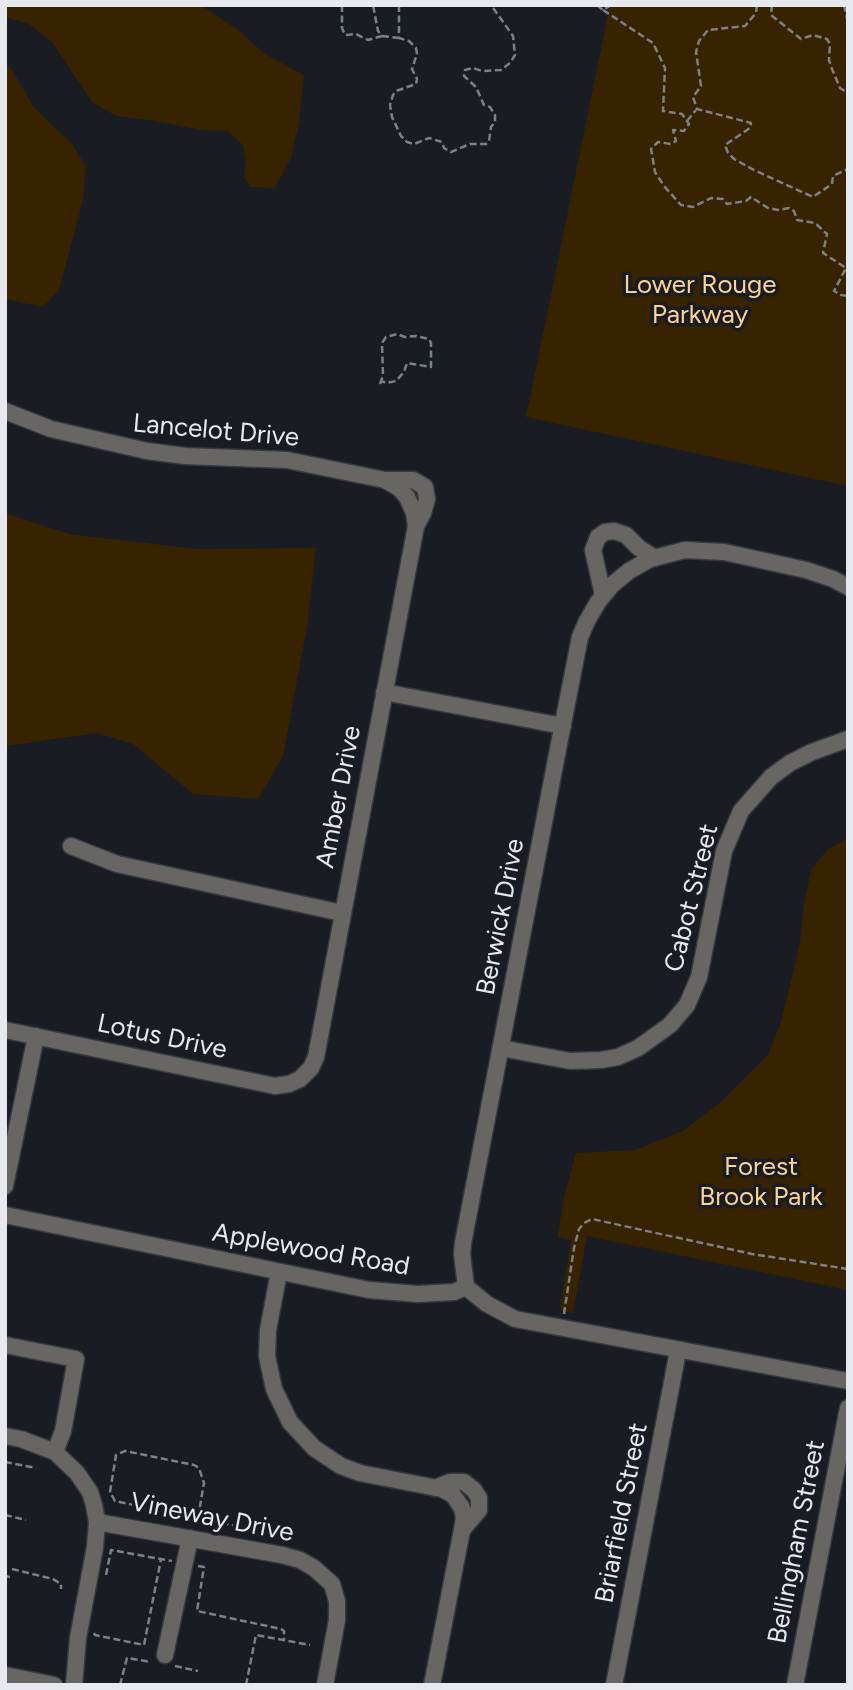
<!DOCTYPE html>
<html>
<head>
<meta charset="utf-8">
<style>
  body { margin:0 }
  #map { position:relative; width:853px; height:1690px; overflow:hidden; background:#191c23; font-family:Figtree,sans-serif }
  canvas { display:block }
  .frame { position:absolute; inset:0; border:7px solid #e7e9ee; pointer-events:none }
</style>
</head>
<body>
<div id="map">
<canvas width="853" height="1690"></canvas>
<div class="frame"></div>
</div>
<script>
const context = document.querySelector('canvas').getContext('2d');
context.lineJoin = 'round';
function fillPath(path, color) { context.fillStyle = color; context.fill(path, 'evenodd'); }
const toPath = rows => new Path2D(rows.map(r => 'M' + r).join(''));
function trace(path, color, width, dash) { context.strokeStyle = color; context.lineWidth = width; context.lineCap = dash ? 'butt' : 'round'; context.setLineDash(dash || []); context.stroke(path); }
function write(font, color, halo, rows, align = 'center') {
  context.font = font + ' Figtree,sans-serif'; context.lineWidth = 7; context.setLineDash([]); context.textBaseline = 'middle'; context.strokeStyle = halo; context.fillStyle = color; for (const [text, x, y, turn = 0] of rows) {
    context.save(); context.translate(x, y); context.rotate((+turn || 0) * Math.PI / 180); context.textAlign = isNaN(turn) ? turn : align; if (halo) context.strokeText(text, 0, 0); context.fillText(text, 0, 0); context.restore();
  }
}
const green = toPath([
  [5,5,201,5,238,30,265,54,304,75,299,123,291,158,275,188,250,187,244,176,246,162,243,145,228,131,201,130,149,120,116,116,92,102,52,42,29,24,5,17],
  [610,5,848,5,848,486,526,417],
  [5,65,11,68,33,106,73,145,86,167,83,201,59,290,43,307,5,299],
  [5,513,69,534,197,549,316,548,308,621,283,756,258,799,193,794,133,744,97,733,5,746],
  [848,838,848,1290,587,1236,573,1313,560,1310,571,1240,558,1237,563,1201,576,1153,635,1150,683,1131,721,1102,768,1055,781,1022,800,943,804,904,811,870,827,850]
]);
const path = toPath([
  [342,5,342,28,345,35,356,34,368,40,382,36,378,31,373,5],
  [399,5,399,38,409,41,416,48,417,54,412,69,417,79,416,84,396,91,393,95,390,105,392,117,401,136,407,142,414,144,429,138,442,142,444,148,451,152,470,144,486,144,489,141,491,127,495,122,495,115,490,107,484,105,476,87,464,76,465,70,473,68,482,71,501,70,510,63,515,55,513,36,491,5],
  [597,5,603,10,611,5],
  [757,5,756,13,745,26,708,30,699,41,696,52,701,86,693,97,697,109,751,123,750,128,725,145,728,153,734,159,754,170,813,197,832,184,833,176,848,169],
  [772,5,771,15,801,39,813,35,827,39,830,44,829,60,832,69,840,88,848,93],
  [844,5,848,23],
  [603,10,653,43,665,68,663,111,682,114,689,124,684,131,673,130,676,141,671,144,658,142,651,149,655,172,664,186,681,205,693,207,711,198,723,199,727,204,746,201,751,197,768,208,778,210,789,208,794,211,797,220,815,223,827,234,823,253,846,268,834,291,841,295,848,296],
  [382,36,399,38],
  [687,121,696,110],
  [380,384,381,381,383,376,382,343,386,337,397,334,405,337,416,336,429,339,431,343,431,367,407,363,404,372,396,381,386,383,381,381],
  [564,1314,574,1248,579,1229,584,1223,592,1219,752,1254,848,1269],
  [5,1462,36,1468],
  [5,1515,26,1520],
  [198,1518,204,1483,199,1468,194,1465,125,1451,116,1455,110,1492,115,1501,182,1515,256,1530],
  [198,1566,204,1567,197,1611,281,1629,284,1631,284,1640],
  [12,1569,53,1579,61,1584,61,1589],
  [106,1575,111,1550,172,1561],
  [5,1576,10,1577],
  [94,1633,95,1635,144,1645,161,1559],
  [175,1666,198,1671],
  [120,1685,127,1658,151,1662],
  [246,1685,256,1635,310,1645]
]);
const minor = toPath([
  [5,411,51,429,147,451,185,456,287,460,385,480,399,488,407,497,414,513,416,526,316,1057,311,1068,300,1079,289,1084,275,1086,5,1030],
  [385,480,413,480,425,487,427,499,423,513,416,526],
  [603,595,593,550,598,537,605,532,614,531,626,535,639,548,655,558],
  [384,692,563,726],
  [71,846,117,864,342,913],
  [501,1048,570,1061,601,1060,618,1057,638,1048,670,1025,687,1005,699,977,724,851,741,811,771,777,790,763,812,752,848,739],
  [5,1186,36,1036],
  [5,1215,369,1290,418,1294,454,1292,466,1287,487,1304,515,1319,848,1381],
  [279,1272,268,1330,267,1356,274,1389,290,1422,314,1448,341,1466,360,1473,442,1489,453,1495,462,1508,464,1518,462,1530,432,1685],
  [466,1287,462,1254,463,1243,559,744,580,637,587,621,598,602,612,585,629,571,650,559,685,550,724,552,806,570,833,579,848,587],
  [5,1345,76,1359,63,1431,55,1452],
  [5,1436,21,1439,55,1452,77,1473,90,1492,94,1505,97,1522,95,1547,78,1638,74,1685],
  [435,1488,450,1482,464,1482,474,1490,479,1498,479,1510,462,1530],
  [97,1522,282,1555,300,1560,314,1568,332,1584,337,1601,337,1620,325,1685],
  [165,1655,190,1538],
  [5,1675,54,1685],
  [614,1685,678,1351],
  [795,1685,848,1408]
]);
const parkNames = [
  ["Lower Rouge",700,285],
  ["Parkway",700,315],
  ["Forest",761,1167],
  ["Brook Park",761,1197]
];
const streetNames = [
  ["Lancelot Drive",216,431,5],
  ["Amber Drive",339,797,-79],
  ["Cabot Street",692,898,-76],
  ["Berwick Drive",501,917,-79],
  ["Lotus Drive",162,1037,12],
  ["Applewood Road",311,1250,10],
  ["Briarfield Street",622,1513,-79],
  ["Vineway Drive",212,1518,11],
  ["Bellingham Street",797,1542,-79]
];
fillPath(green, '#372300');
trace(minor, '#36393f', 19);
trace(path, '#7d8086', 2.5, [7, 3.5]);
trace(minor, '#686662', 16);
write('26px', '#fcd394', '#191c23', parkNames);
write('26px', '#e7e9ee', '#191c23', streetNames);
</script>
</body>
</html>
